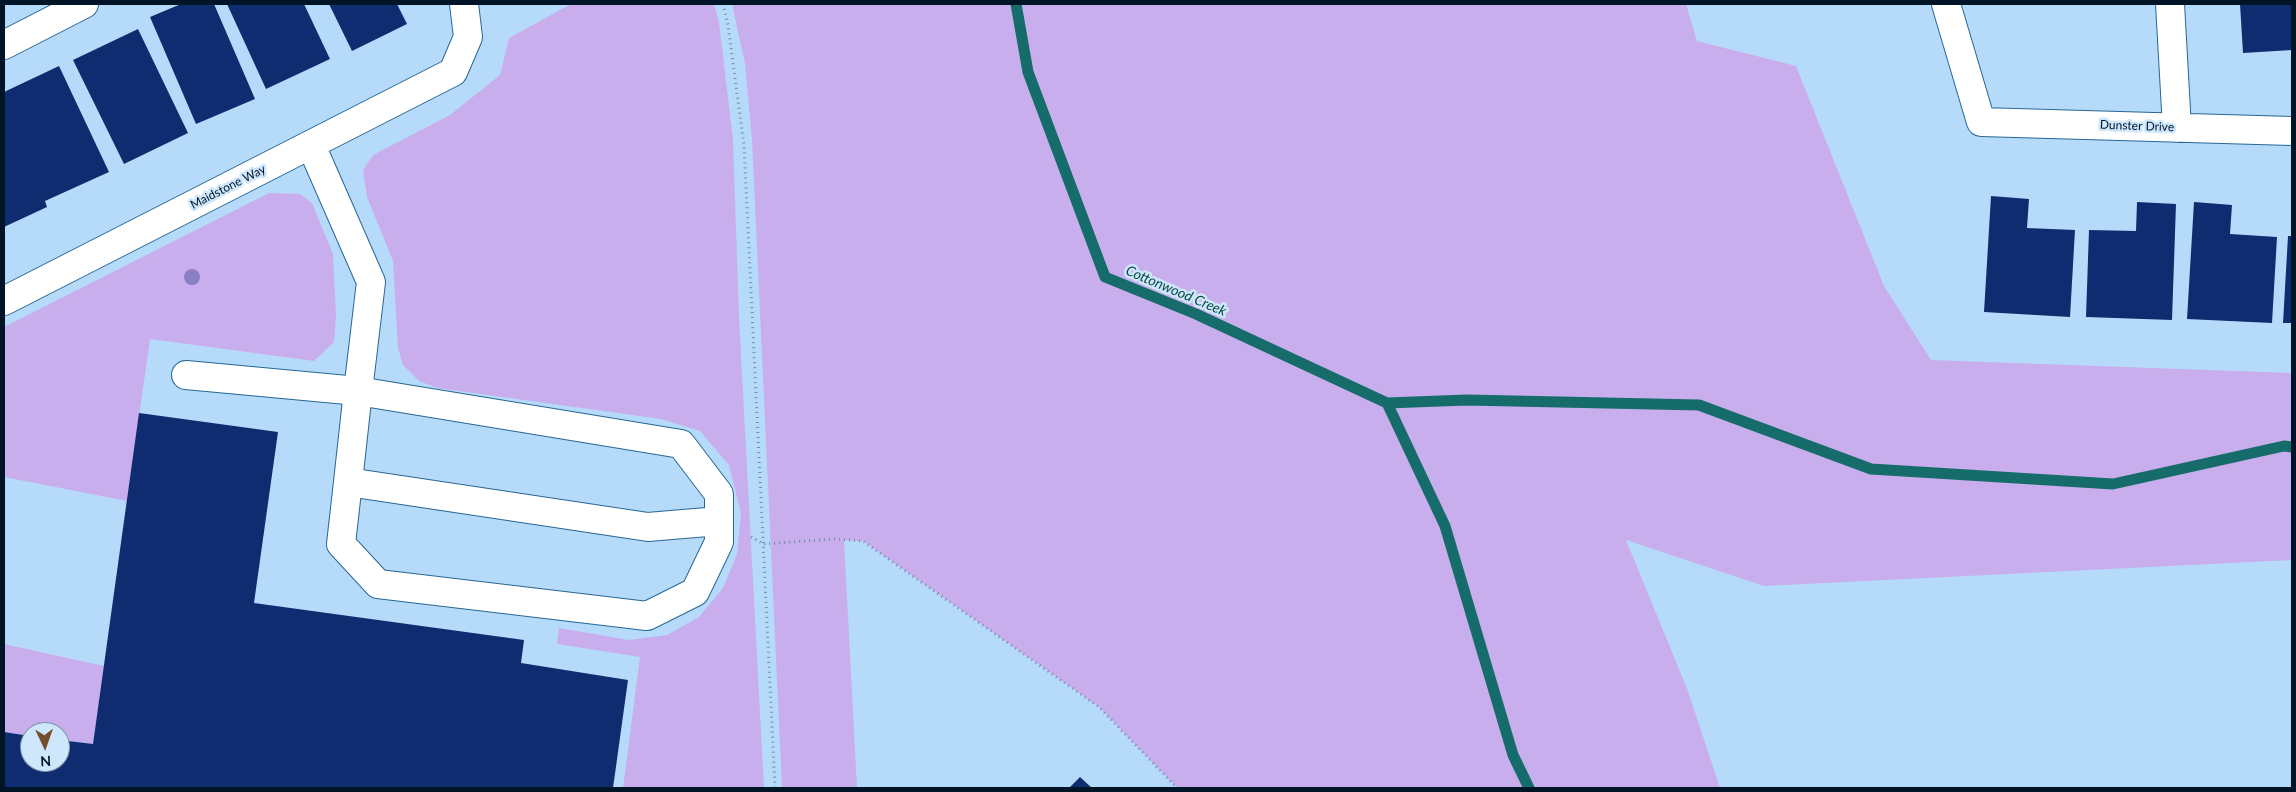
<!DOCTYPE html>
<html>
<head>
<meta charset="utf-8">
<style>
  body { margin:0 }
  #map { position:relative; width:2296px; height:792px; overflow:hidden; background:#b6dbfa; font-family:Lato,sans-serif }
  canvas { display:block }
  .frame { position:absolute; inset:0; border:5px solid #001427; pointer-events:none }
  .north { position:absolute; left:20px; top:722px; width:50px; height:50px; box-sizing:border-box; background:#cee7fc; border:1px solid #7c93a7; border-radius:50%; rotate:177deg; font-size:14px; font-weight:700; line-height:20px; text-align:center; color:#001427 }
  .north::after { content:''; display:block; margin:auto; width:18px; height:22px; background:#734e29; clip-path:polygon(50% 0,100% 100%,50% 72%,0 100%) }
</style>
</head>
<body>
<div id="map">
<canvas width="2296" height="792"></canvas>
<div class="frame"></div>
<div class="north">N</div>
</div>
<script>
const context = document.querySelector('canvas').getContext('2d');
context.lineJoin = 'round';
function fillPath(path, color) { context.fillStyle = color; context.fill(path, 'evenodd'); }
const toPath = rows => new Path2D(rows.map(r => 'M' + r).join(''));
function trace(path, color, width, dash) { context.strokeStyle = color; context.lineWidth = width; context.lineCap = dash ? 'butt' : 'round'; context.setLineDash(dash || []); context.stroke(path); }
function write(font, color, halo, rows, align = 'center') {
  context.font = font + ' Lato,sans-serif'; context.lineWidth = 5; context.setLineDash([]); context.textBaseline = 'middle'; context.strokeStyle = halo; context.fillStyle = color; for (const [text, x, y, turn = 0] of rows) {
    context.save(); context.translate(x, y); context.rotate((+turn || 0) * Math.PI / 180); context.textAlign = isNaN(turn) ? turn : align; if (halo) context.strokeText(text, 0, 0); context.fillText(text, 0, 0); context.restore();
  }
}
const green = toPath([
  [571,4,714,4,719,22,733,139,739,317,764,788,623,788,640,657,557,644,559,628,629,640,667,635,699,617,723,588,737,554,741,513,729,465,700,431,661,419,437,388,419,381,403,365,398,348,393,261,367,197,363,170,373,155,450,115,500,75,509,38],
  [732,4,1686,4,1697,41,1796,66,1884,286,1931,360,2292,373,2292,560,1764,586,1626,540,1688,691,1720,788,1177,788,1099,707,863,541,844,540,857,788,782,788,752,140,745,64],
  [269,193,300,194,312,203,333,254,336,317,334,342,314,361,150,339,127,501,4,477,4,327],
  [4,644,104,666,93,744,60,740,60,732,30,732,30,736,4,732]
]);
const stream = toPath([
  [1016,4,1028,72,1105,277,1196,314,1387,403,1467,400,1699,405,1871,469,2113,484,2284,446,2292,447],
  [1387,403,1445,526,1513,755,1529,788]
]);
const building = toPath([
  [181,4,214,4,255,99,196,124,150,17],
  [227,4,304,4,330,59,266,89],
  [329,4,397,4,407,24,352,51],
  [2240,4,2292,4,2292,50,2243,53],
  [138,29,188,133,124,164,73,60],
  [59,66,109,172,45,201,47,207,4,227,4,92],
  [1991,196,2029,199,2027,228,2075,230,2070,317,1984,312],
  [2137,202,2176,204,2172,320,2086,317,2089,230,2136,231],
  [2194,202,2232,205,2230,234,2277,237,2272,323,2187,319],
  [2288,236,2292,236,2292,323,2283,323],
  [139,413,278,432,254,603,524,640,521,663,628,680,613,788,4,788,4,732,30,736,30,762,60,762,60,740,93,744],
  [1080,777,1092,788,1069,788]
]);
const path = toPath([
  [723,4,728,25,744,146,775,788],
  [751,537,764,544,835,539,863,541,1099,707,1177,788]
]);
const minor = toPath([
  [1946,4,1981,122,2292,131],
  [2170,4,2177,128],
  [4,45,84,4],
  [4,301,453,72,468,37,464,4],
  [186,375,358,391,681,444,719,494,719,542,695,592,647,616,378,584,341,544,348,482,358,391,371,282,311,145],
  [348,482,648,527,719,521]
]);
const trees = [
  [192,277]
];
const streetNames = [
  ["Dunster Drive",2137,126,2],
  ["Maidstone Way",228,187,-27]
];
const waterNames = [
  ["Cottonwood Creek",1176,291,23]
];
fillPath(green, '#c9aeed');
trace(stream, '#156c6a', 11);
fillPath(building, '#102c71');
trace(minor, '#286794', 30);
trace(path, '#708ea9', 3, [1, 4]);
trace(minor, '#fff', 28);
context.fillStyle = '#897fc2';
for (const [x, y] of trees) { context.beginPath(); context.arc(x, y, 8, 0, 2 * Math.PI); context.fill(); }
write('12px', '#001427', '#cee7fc', streetNames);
write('italic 14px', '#084942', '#cee7fc', waterNames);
</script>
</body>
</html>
